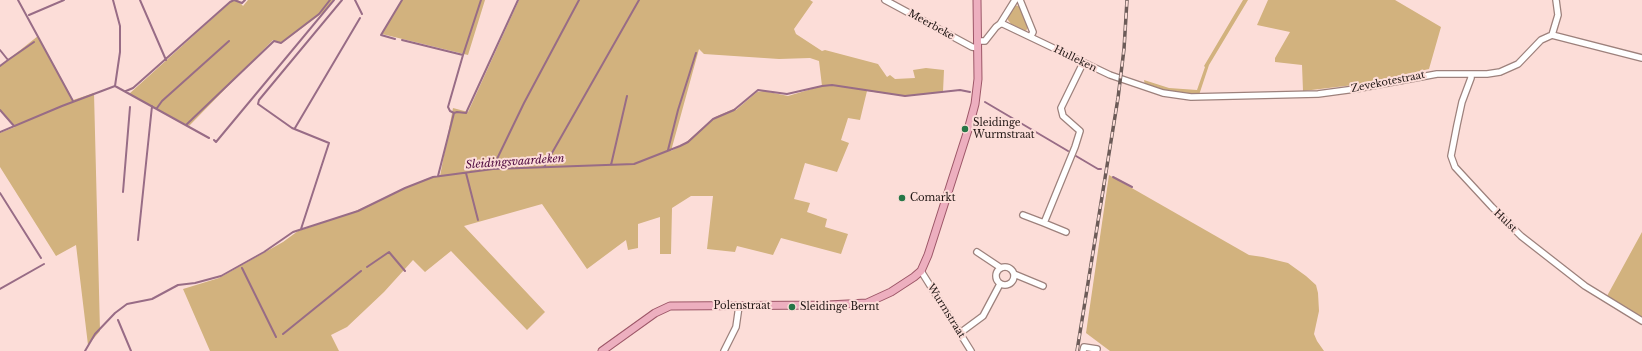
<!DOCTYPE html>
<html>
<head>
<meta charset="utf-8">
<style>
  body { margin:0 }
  canvas { display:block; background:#fcddd8 }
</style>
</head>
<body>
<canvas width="1642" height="351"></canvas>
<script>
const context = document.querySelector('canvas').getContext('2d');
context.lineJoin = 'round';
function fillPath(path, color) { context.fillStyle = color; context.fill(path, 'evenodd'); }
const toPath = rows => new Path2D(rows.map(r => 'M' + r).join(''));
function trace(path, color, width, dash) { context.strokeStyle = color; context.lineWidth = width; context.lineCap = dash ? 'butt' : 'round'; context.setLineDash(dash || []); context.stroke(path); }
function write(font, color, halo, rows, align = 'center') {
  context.font = font + ' "Libre Baskerville",serif'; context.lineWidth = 4; context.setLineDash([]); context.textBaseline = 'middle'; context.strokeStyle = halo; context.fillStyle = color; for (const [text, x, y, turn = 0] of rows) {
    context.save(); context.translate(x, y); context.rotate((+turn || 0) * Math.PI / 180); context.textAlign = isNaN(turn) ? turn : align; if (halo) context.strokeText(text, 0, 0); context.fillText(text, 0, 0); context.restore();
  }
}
const green = toPath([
  [233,0,238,0,243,6,248,0,333,0,325,11,282,43,273,40,189,126,129,94],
  [402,0,485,0,468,55,382,34],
  [519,0,810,0,813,2,794,29,796,34,822,51,825,50,878,64,887,77,890,75,895,79,915,78,913,70,926,68,944,70,943,92,905,96,867,91,860,120,848,118,841,140,849,143,837,172,805,163,794,199,810,203,807,212,827,219,825,227,848,234,841,254,781,238,773,255,737,246,735,252,707,249,713,196,691,196,672,208,671,254,660,254,660,217,638,224,638,248,628,250,626,240,587,269,542,204,464,226,545,312,527,330,451,251,425,272,413,260,384,292,347,327,331,335,339,351,210,351,183,289,219,278,283,242,298,231,349,214,426,179,440,176,453,108,468,112],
  [699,49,704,54,779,59,810,58,819,61,822,86,788,96,764,91,757,92,736,110,736,108,715,117,684,144,671,151],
  [1243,0,1248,0,1209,65,1199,95,1190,95,1164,91,1145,85,1144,80,1169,88,1197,90,1205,67,1204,66],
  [1268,0,1395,0,1441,27,1429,69,1362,84,1303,91,1302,65,1275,62,1275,58,1290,32,1257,25],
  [1015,5,1021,7,1028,27,1026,31,1011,24,1008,20,1007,17],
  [38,36,73,100,94,93,100,331,88,345,76,245,56,256,0,167,0,133,15,127,0,110,0,66],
  [1109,175,1249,255,1263,257,1288,263,1306,276,1316,285,1318,293,1319,311,1314,334,1317,341,1324,351,1110,351,1086,333],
  [1642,232,1642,317,1607,296]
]);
const stream = toPath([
  [18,0,73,101],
  [113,0,120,26,120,52,115,86],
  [140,0,166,60],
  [355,0,362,14],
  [29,15,64,0],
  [395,39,381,35,402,0],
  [402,40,463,55],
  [0,50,8,60,0,66],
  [8,60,34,42],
  [126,91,133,88,230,2,234,0,242,3,245,0],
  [985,102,1068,151],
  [157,108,162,101,229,41],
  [0,110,14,126],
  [454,113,457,112,466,113,518,0],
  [186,125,274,41,281,43,319,14,330,0],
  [295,128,360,18],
  [0,132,62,106,115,86,209,138],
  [214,140,216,142,334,0],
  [668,150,678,110,696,53],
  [1076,156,1098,169,1101,169],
  [496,161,524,103,579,0],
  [611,165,627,96],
  [544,167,639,0],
  [466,173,478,220],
  [438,176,454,113,450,111,448,107,463,55,481,0],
  [1113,177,1132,187],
  [123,192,130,107],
  [0,193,41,258],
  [301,229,329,143,292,128,258,104,259,100,342,0],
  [138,240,152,106],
  [367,267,389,252,405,271],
  [242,268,276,337],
  [0,289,44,264],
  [118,320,131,351],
  [283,334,361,271],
  [85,351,95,334,115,313,127,304,152,299,178,285,195,283,221,276,264,252,293,232,358,211,405,188,433,177,493,169,634,164,680,146,688,142,713,119,734,110,758,90,787,94,822,86,832,85,905,96,960,90,970,92]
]);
const minor = toPath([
  [885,0,972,47,978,48],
  [1020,0,1033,32,1031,36],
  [1000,24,1015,0],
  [1552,35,1558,15,1556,0],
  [978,41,985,41,996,27,1000,24,1003,24,1110,75,1163,93,1191,97,1318,94,1355,89,1437,74,1487,74,1500,72,1518,64,1541,40,1552,35,1642,58],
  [1471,74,1471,78,1462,102,1457,125,1451,156,1455,167,1492,207,1521,236,1585,286,1642,321],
  [1023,215,1044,223,1075,147,1080,131,1063,116,1061,108,1083,63],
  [1044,223,1066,232],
  [977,252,1001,268],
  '996 276a9 9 0 1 1 18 0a9 9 0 1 1-18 0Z',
  [921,271,971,351],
  [1014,274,1043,286],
  [960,333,983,316,1000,284],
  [724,351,736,327,739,306],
  [1083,351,1084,347,1097,349]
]);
const major = toPath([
  [602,351,655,313,670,306,828,305,867,303,891,292,914,277,921,271,928,255,968,130,975,104,978,79,977,0]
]);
const rail = toPath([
  [1077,351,1118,98,1124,49,1127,0]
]);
const markers = [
  [965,129,4,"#267647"],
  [902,198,4,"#267647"],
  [792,307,4,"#267647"]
];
const streetNames = [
  ["Meerbeke",931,25,29],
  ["Hulleken",1075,59,26],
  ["Zevekotestraat",1388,82,-11],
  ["Hulst",1505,221,44],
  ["Polenstraat",742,306],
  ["Wurmstraat",946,311,58]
];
const poiNames = [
  ["Sleidinge",973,123],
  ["Wurmstraat",973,135],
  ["Comarkt",910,198],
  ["Sleidinge Bernt",800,307]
];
const waterNames = [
  ["Sleidingsvaardeken",515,162,-4]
];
fillPath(green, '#d2b27e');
trace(stream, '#986c86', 2);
trace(minor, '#9d817c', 8);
trace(major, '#9d5768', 9);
trace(minor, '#fff', 5.5);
trace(major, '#edafbf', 7);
trace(rail, '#6c5b58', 3.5);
trace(rail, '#fcddd8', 2, [6]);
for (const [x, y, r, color] of markers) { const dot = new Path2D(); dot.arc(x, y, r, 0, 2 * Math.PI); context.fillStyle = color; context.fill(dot); trace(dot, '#fcddd8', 1.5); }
write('10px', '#201614', '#fcddd8', streetNames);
write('10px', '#201614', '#fcddd8', poiNames, 'left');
write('italic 11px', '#4e093f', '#fcddd8', waterNames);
</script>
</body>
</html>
